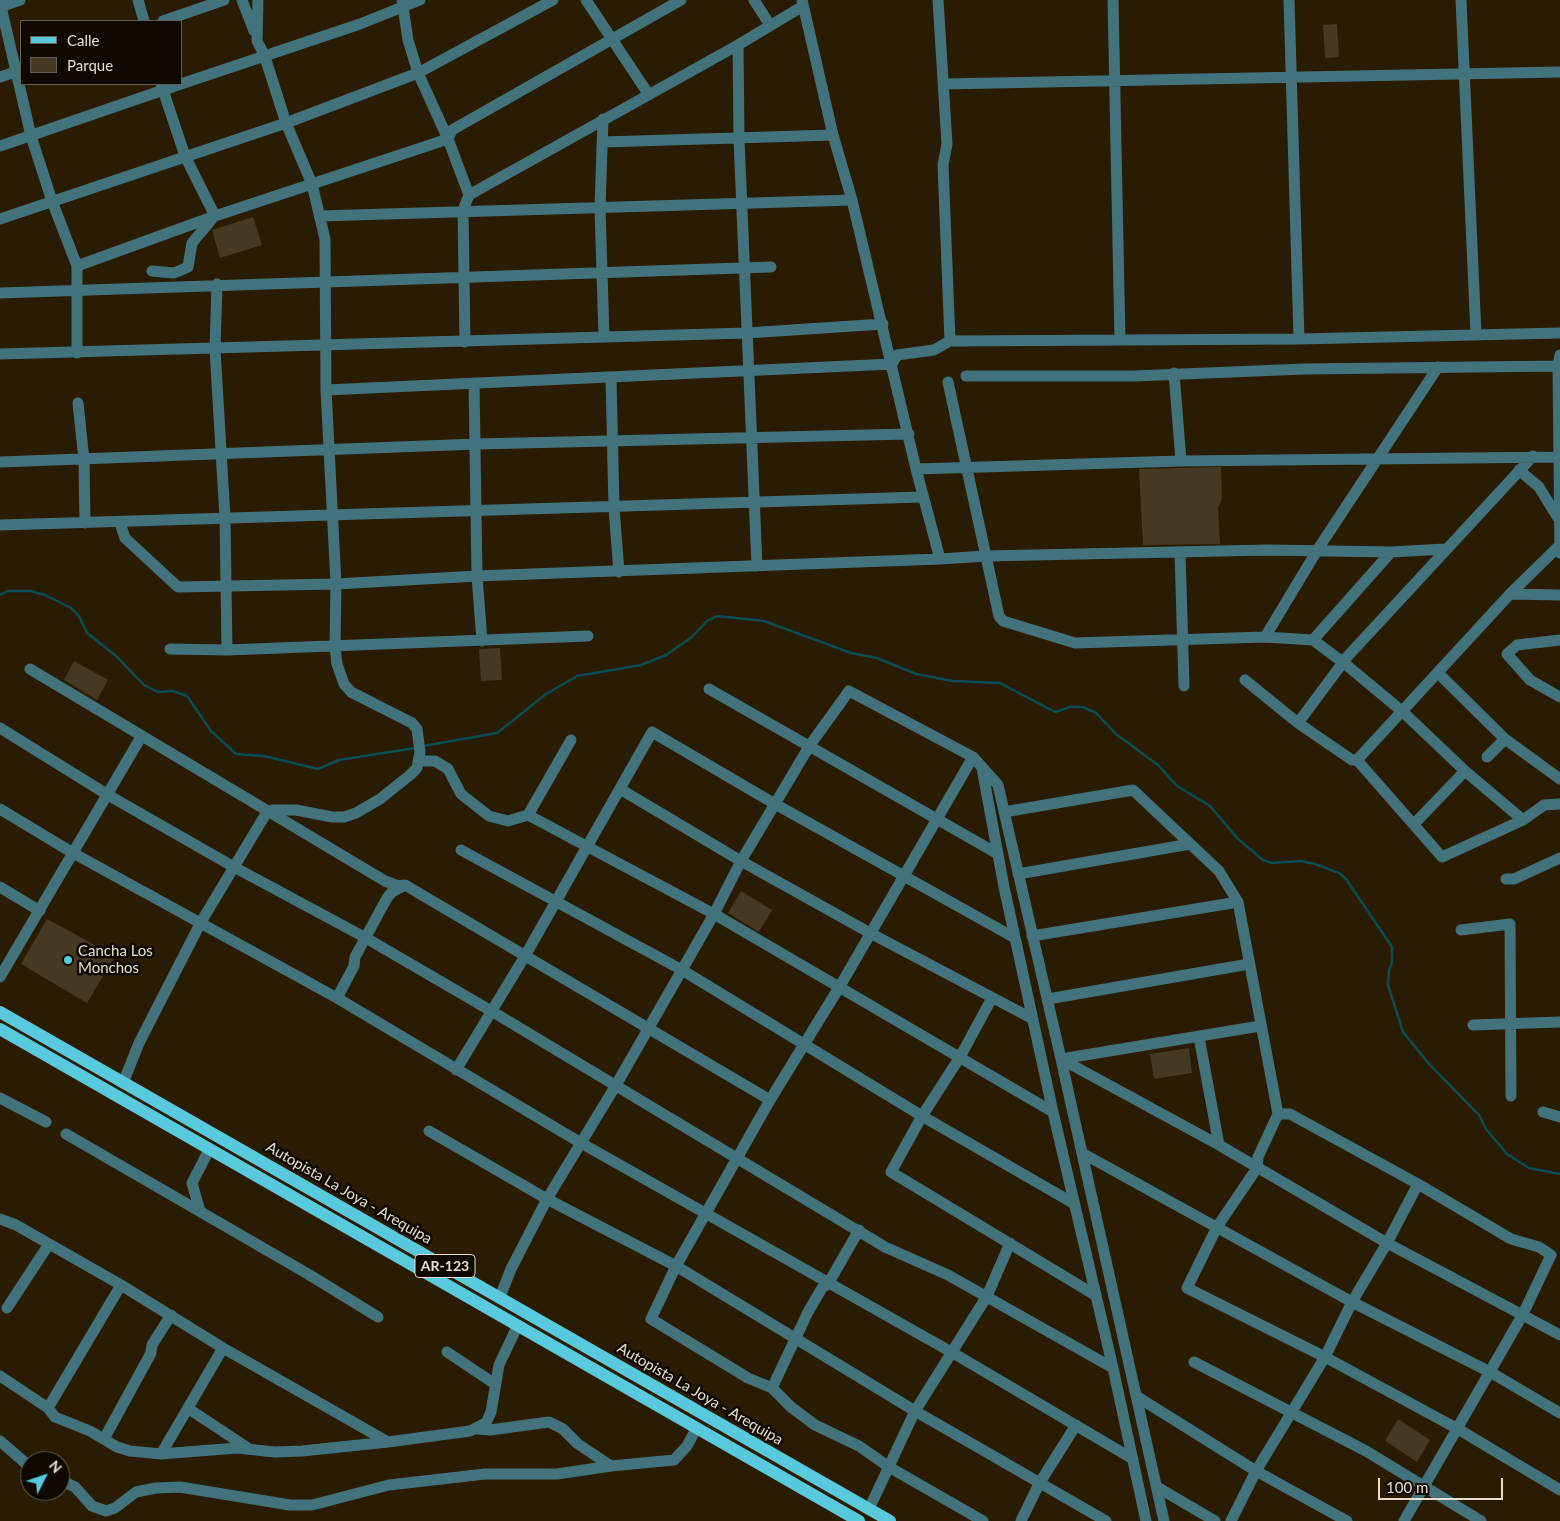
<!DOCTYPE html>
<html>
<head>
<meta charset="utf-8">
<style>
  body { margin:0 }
  #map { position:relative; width:1560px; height:1521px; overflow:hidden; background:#2a1c02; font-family:Lato,sans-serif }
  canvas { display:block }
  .legend { position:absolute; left:20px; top:20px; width:162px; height:65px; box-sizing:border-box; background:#0e0801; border:1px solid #655e54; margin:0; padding:6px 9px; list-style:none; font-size:15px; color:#e8dfd0 }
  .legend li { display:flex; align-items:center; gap:10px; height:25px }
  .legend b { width:25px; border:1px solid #655e54 }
  .north { position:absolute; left:20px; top:1451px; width:50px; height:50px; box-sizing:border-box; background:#0e0801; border:1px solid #655e54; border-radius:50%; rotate:49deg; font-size:14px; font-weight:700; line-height:20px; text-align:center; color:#e8dfd0 }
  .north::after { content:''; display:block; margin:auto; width:18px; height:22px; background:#55cadf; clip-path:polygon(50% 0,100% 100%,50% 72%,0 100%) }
  .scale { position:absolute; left:1378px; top:1478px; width:125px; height:22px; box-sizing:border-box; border:2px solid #e8dfd0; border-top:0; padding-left:6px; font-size:15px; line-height:18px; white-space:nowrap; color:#e8dfd0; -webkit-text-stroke:4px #0e0801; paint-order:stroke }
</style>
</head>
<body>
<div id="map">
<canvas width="1560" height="1521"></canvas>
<ul class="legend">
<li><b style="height:6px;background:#59c9de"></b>Calle</li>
<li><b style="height:14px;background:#463921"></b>Parque</li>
</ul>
<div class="north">N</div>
<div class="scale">100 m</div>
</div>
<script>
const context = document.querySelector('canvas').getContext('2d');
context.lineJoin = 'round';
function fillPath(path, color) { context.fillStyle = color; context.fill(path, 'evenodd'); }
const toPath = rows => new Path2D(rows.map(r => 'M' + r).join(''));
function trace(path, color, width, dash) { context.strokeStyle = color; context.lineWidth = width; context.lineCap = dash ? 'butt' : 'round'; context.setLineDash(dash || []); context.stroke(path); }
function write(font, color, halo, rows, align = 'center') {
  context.font = font + ' Lato,sans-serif'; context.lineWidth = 5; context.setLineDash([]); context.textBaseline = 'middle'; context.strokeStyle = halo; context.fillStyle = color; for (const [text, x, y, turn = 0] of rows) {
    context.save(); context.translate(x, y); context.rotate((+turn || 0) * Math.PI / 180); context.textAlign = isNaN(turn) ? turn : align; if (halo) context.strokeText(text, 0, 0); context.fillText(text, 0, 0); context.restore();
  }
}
const green = toPath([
  [1337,24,1339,57,1325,58,1323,25],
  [253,217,262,245,220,258,212,230],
  [1221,467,1222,498,1218,508,1220,544,1143,545,1139,469],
  [500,648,502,680,481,681,479,649],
  [74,661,108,680,97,700,64,680],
  [741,891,772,910,759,932,728,913],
  [47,919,115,956,87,1003,21,964],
  [1189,1048,1192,1073,1154,1079,1150,1054],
  [1398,1419,1430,1440,1417,1462,1385,1441]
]);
const stream = toPath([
  [0,595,8,591,31,591,45,595,71,608,79,616,87,633,115,655,144,685,158,692,173,691,187,696,211,731,236,754,264,756,318,769,339,760,415,748],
  [423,746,497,733,546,694,577,676,641,665,666,655,692,637,707,621,717,616,764,621,851,653,877,658,916,674,953,681,1000,683,1055,712,1070,707,1083,707,1096,713,1116,734,1158,765,1177,786,1210,806,1238,839,1263,860,1272,863,1301,861,1315,864,1339,873,1346,879,1392,947,1392,962,1389,971,1388,985,1403,1032,1430,1065,1479,1115,1486,1129,1507,1154,1529,1168,1560,1174]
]);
const minor = toPath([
  [138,0,144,21],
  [242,0,254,31],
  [402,0,408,40,418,73,448,139,469,195,463,210,465,342],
  [586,0,649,95],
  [754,0,770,25],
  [802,0,833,135,852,200,916,469,940,559],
  [938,0,947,144,943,165,950,341],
  [1113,0,1120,340],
  [1289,0,1299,339],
  [1461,0,1476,335],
  [0,2,31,136,52,201,77,266,77,353],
  [0,7,20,0],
  [163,21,224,0],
  [738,45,739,139,757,566],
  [0,77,21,70],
  [161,84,185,156,215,216],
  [181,84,360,24,420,0],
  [943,84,1560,72],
  [603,119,600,208,604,337],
  [603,142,833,135],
  [0,146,181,84],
  [469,195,738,45,803,6],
  [320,216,852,200],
  [0,219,286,123,418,73,553,0],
  [77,266,215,216,448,139,452,130,681,0],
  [152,271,174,273,188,267,192,243,212,219],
  [217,284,215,349,225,518,227,650],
  [0,293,771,267],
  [0,354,747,333,883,324],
  [1174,373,1181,461],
  [966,376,1134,376,1304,369,1560,366],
  [611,378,614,508,619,572],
  [948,382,999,616,1003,621,1075,643,1265,637,1313,640,1344,663,1403,712,1465,771,1523,820],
  [474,383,477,576,482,641],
  [326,390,892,364,897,355,934,350,950,341,1299,339,1560,333],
  [78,403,84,460,85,523],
  [0,462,477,444,909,434],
  [916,469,1181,461,1560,457],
  [1519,470,1539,487,1558,518],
  [120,523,125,538,178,587,336,584,477,576,940,559,986,556,1269,550,1391,552,1445,549],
  [0,525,922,497],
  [1180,552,1184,686],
  [1560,553,1558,366,1560,355],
  [1510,594,1560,595],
  [1265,637,1318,549,1438,367],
  [1313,640,1391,552],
  [1560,640,1517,645,1507,654,1530,680,1560,697],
  [170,649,227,650,588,636],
  [30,669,385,881,398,886,405,885,770,1100],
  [1439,674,1505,739,1560,779],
  [1245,680,1298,723,1352,760,1357,760,1442,857,1523,820,1544,805,1560,804],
  [709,689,998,854],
  [1298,723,1347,657,1533,456],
  [0,728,108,795,234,867,366,938,493,1012,885,1247,948,1275,1113,1368],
  [973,757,840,986,770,1100,676,1266,651,1319,748,1378,772,1388,791,1407,815,1425,859,1446,889,1467,983,1521],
  [1487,757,1505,739],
  [1357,760,1510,594,1560,545],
  [419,761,435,761,448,769,461,794,489,816,508,821,528,815,714,914,1053,1112],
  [982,768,1004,887,1053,1112,1113,1368,1146,1521],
  [620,789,741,861,870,933,1033,1019],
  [0,809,73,853,337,998,581,1143,953,1353,1133,1459],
  [1004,812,1133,790,1219,871,1238,902,1278,1114,1258,1157,1257,1168,1217,1227,1187,1288,1325,1357,1458,1429,1560,1490],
  [528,815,571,740],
  [1415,823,1465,771],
  [461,850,682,970,922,1116,1073,1203],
  [1018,874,1190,844],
  [1506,879,1514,879,1560,858],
  [0,887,40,911],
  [1461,930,1510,924,1511,1096],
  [1032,936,1238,902],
  [0,977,141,737],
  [337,998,354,966,355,957,387,898,392,892,405,885],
  [992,998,960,1057,922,1116,891,1172,1095,1295],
  [1048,999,1249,964],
  [1473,1025,1560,1022],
  [1199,1037,1219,1145],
  [456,1070,525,956,652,732,775,804,1015,938],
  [123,1083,139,1043,201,922,267,812,273,810,296,810,332,817,344,817,356,813,380,799,410,775,417,768,420,752,417,729,412,723,351,692,344,684,337,664,335,647,336,584,326,390,325,239,312,184,286,123,264,54,257,41,258,0],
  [0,1098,46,1122],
  [1543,1112,1560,1117],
  [1278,1114,1290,1114,1418,1184,1511,1239,1539,1247,1551,1255,1523,1314,1404,1521],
  [429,1131,547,1199,676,1266,915,1411,1106,1521],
  [66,1134,308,1274,378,1317],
  [1082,1153,1352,1302,1490,1372,1560,1413],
  [200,1211,192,1183,209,1150],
  [0,1219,16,1225,121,1285,223,1348,388,1442,470,1431,486,1423,491,1412,499,1365,517,1327],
  [500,1297,511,1269,547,1199,616,1085,714,914,741,861,810,745,849,691,973,757,998,785,1061,1059,1219,1145,1387,1243,1560,1335],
  [7,1308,49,1244],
  [447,1352,495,1384],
  [1194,1362,1366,1451,1481,1521],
  [0,1376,48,1408,55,1417,90,1431,117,1447,130,1451,161,1454,237,1448,275,1452,302,1451,388,1442],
  [772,1388,808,1312,822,1288,828,1284,859,1230],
  [1136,1396,1256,1471,1347,1521],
  [48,1408,121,1285],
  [189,1409,248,1448],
  [478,1429,490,1430,549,1422,563,1429,578,1444,611,1466,674,1460,687,1446,696,1429],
  [104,1439,151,1353,152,1345,171,1315],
  [0,1441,30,1467],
  [161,1454,223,1348],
  [60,1480,75,1487,92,1506,106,1511,115,1508,136,1492,156,1488,180,1487,290,1505,312,1505,389,1485,485,1474,557,1474,611,1466],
  [1157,1487,1215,1521],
  [869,1509,915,1411,987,1296,1010,1243],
  [1021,1521,1039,1484,1076,1425],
  [1164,1521,1061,1059,1260,1026],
  [1231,1521,1256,1471,1325,1357,1352,1302,1387,1243,1418,1184]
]);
const major = toPath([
  [0,1012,890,1521],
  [0,1029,859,1521]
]);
const markers = [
  [68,960,5,"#55cadf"]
];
const shields = [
  [445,1266,60]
];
const shieldNames = [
  ["AR-123",445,1266]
];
const poiNames = [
  ["Cancha Los",78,951],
  ["Monchos",78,968]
];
const streetNames = [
  ["Autopista La Joya - Arequipa",349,1193,30],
  ["Autopista La Joya - Arequipa",700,1394,30]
];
fillPath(green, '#463921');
trace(stream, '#084d57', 2.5);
trace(minor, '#42737d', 11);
trace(major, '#59c9de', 12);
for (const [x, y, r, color] of markers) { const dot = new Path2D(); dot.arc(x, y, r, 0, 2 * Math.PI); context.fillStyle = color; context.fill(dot); trace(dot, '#0e0801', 2); }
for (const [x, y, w] of shields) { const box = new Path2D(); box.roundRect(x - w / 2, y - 11.5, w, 23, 4); context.fillStyle = '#0e0801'; context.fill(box); trace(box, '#e8dfd0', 1); }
write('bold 14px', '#e8dfd0', null, shieldNames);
write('15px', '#e8dfd0', '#0e0801', poiNames, 'left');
write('15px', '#e8dfd0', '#0e0801', streetNames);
</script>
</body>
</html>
